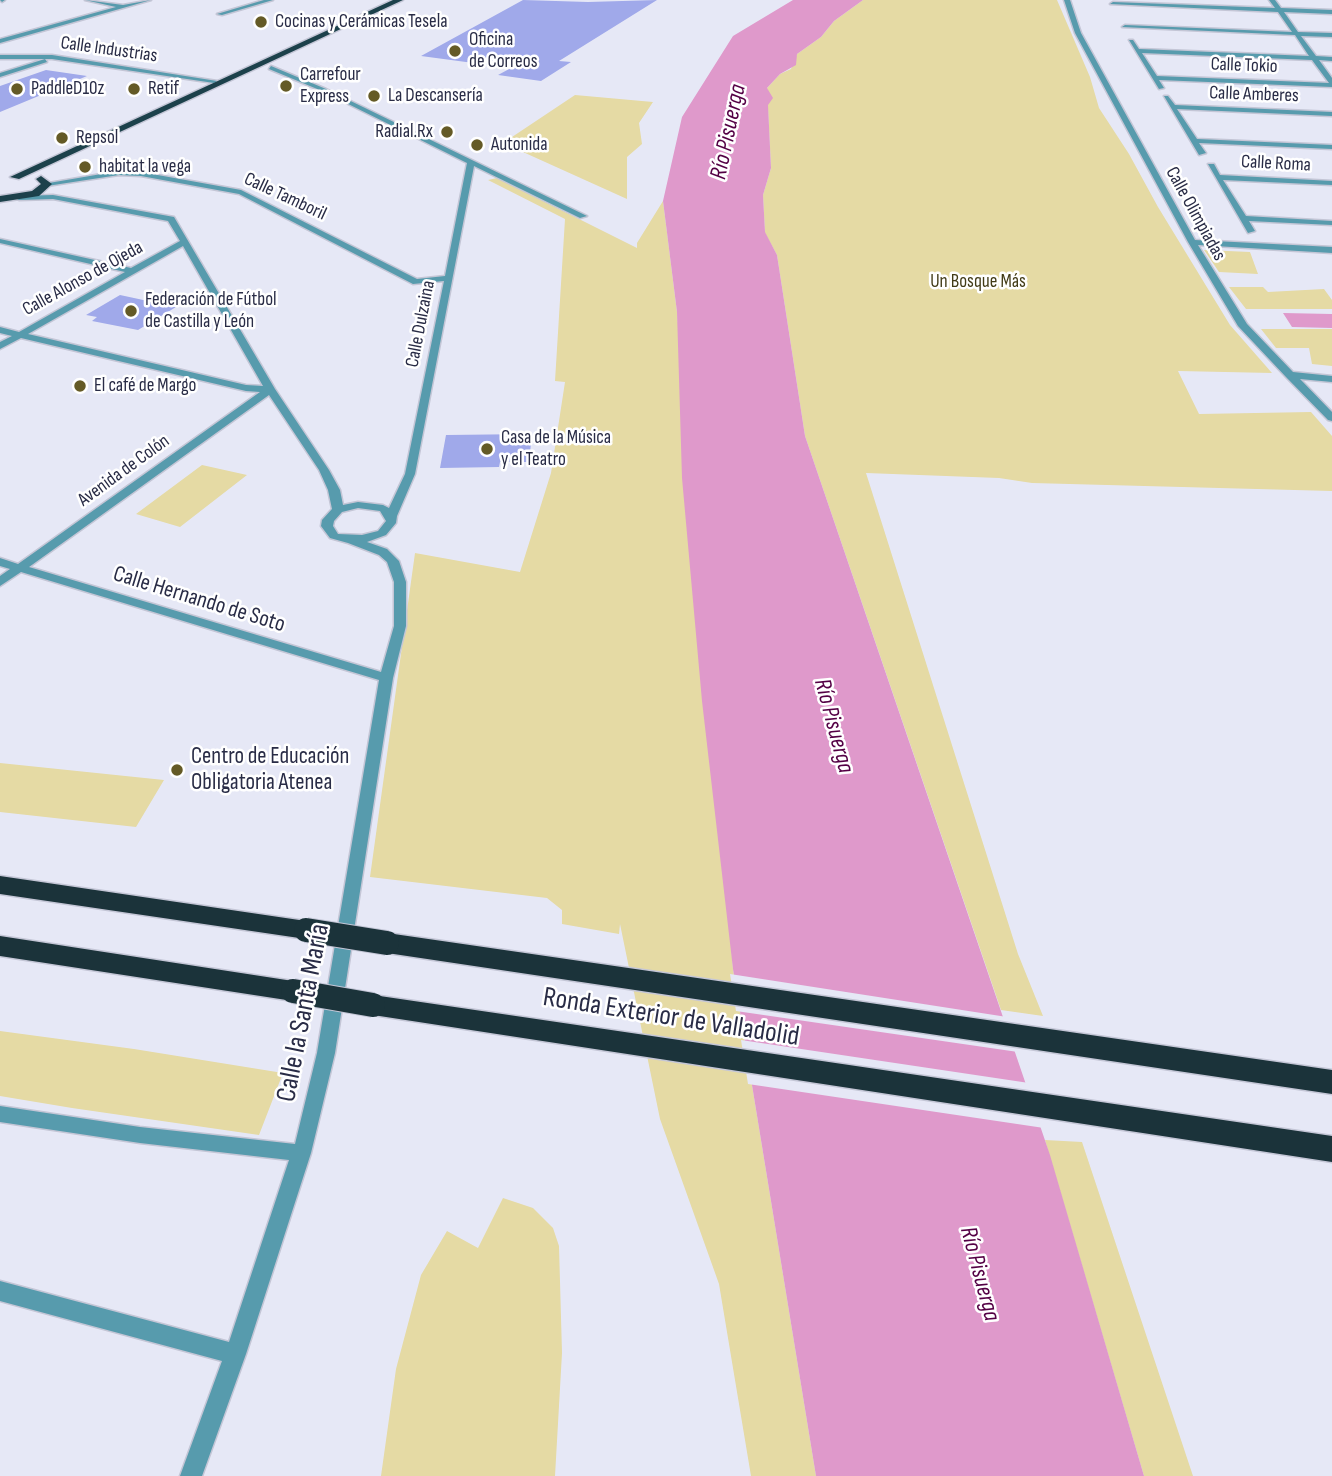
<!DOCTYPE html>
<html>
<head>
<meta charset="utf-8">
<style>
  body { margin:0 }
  canvas { display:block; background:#e6e8f6 }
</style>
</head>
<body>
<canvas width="1332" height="1476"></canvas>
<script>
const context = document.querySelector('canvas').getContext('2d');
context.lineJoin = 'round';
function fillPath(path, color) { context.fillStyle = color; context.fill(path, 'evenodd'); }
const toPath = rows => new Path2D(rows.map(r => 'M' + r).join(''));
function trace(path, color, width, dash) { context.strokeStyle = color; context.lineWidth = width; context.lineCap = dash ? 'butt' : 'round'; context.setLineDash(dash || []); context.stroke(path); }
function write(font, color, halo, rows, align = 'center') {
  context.font = font + ' "Sofia Sans Condensed",sans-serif'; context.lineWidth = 5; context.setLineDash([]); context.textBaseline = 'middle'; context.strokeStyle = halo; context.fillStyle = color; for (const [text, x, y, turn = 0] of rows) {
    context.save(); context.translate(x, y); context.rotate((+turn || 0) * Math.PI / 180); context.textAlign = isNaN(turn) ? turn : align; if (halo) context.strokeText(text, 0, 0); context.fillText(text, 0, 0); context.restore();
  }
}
const green = toPath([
  [863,0,1057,0,1090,77,1099,108,1129,154,1158,207,1230,325,1272,373,1178,371,1199,414,1311,412,1332,436,1332,491,1032,483,999,478,866,473,1018,954,1043,1016,1001,1010,805,436,777,255,765,233,763,195,771,168,767,88,780,74,791,69,797,54,821,37,834,21],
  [575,95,653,102,639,123,642,144,627,157,627,199,503,143],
  [497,178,637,248,637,243,663,201,677,312,733,969,816,1476,751,1476,719,1284,660,1119,620,924,619,934,562,924,562,910,547,898,370,877,415,553,520,572,551,473,565,382,555,381,565,219,488,180],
  [1204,250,1250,252,1258,274,1219,272],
  [1229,287,1263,287,1268,292,1324,289,1332,300,1332,309,1246,309],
  [1261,329,1332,329,1332,366,1312,364,1309,348,1276,348],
  [202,465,247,475,180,527,136,514],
  [0,763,164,780,136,827,0,812],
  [0,1031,134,1049,283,1073,259,1135,72,1108,0,1096],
  [1045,1140,1082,1142,1193,1476,1144,1476],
  [503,1198,533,1208,553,1228,559,1246,562,1353,555,1476,381,1476,396,1369,421,1275,447,1231,478,1248]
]);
const water = toPath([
  [793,0,863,0,834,21,821,37,797,54,796,65,780,74,767,88,773,98,768,105,771,168,763,195,765,232,777,255,805,436,1050,1155,1144,1476,816,1476,733,969,702,701,682,478,677,312,663,201,682,117,733,36],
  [1283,313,1332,314,1332,328,1292,327]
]);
const pier = toPath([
  [730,974,1007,1017,1018,1052,736,1011],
  [741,1040,1029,1083,1044,1128,748,1084]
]);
const building = toPath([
  [523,0,588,2,657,0,559,61,571,62,541,81,498,75,511,68,421,56],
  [46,70,87,76,0,112,0,86],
  [120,295,176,307,138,330,92,321,97,317,86,315],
  [532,434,529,462,500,462,499,467,440,468,446,435]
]);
const minor = toPath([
  [0,0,5,0,2,2,0,0],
  [85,0,123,5,151,0,0,43,0,39,116,7,85,0],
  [264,0,273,0,222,15,217,14,264,0],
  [1064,0,1070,0,1081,33,1195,240,1332,247,1332,253,1198,245,1247,324,1293,372,1332,376,1332,382,1300,379,1332,412,1332,421,1328,420,1286,377,1238,326,1188,242,1075,33,1064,0],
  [1269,0,1275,0,1281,8,1332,10,1332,14,1284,12,1298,32,1332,33,1332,37,1301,36,1316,56,1332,57,1332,61,1319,60,1332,78,1332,87,1159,80,1164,88,1159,89,1129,40,1133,40,1139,49,1309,56,1295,35,1122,27,1125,25,1292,32,1278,12,1110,4,1113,2,1275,8,1269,0],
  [1142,53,1312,60,1329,83,1157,76,1142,53],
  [0,55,52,55,217,81,214,83,52,59,0,59,0,55],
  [45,59,47,62,0,77,0,73,45,59],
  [271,66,326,89,587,216,580,218,474,166,415,474,397,516,396,523,386,535,367,542,387,549,399,561,406,582,406,626,393,678,335,1053,311,1153,246,1354,202,1476,180,1476,222,1361,0,1301,0,1281,229,1342,289,1160,140,1143,0,1122,0,1106,140,1127,295,1144,317,1053,379,680,21,572,0,586,0,576,10,569,0,566,0,558,18,564,260,392,246,391,21,338,0,349,0,342,12,336,0,333,0,327,19,332,125,272,0,243,0,239,131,268,180,241,168,221,53,199,19,200,15,198,19,196,53,195,174,217,275,389,329,470,340,490,343,505,358,502,383,505,389,508,405,474,444,281,413,284,239,194,141,176,119,175,47,186,43,184,119,171,141,172,241,190,417,279,445,276,467,163,322,91,269,69,271,66],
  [183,246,263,386,246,385,28,334,183,246],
  [269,395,319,470,328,490,332,509,322,520,321,526,330,538,348,543,379,555,387,562,394,582,394,626,381,672,29,567,269,395],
  [358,508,380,511,386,521,378,531,362,535,338,534,333,526,334,521,342,512,358,508],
  [1164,96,1168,96,1175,105,1332,112,1332,116,1177,109,1197,139,1332,145,1332,149,1199,143,1206,153,1199,155,1164,96],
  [1208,164,1214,164,1220,175,1332,181,1332,185,1223,180,1246,216,1332,221,1332,225,1249,221,1255,231,1248,233,1208,164]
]);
const trunk = toPath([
  [393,0,403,0,19,179,10,177,393,0],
  [41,176,52,184,39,196,0,202,0,196,32,191,41,184,36,179,41,176]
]);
const motorway = toPath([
  [0,876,306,921,315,923,318,930,315,937,306,939,0,894,0,876],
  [387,933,1332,1070,1332,1094,387,953,378,950,375,943,378,936,387,933],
  [0,936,293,981,302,984,306,991,302,998,293,1001,0,956,0,936],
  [373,995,1332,1136,1332,1162,373,1015,364,1012,360,1005,364,998,373,995]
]);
const motorwayBridge = toPath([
  [306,930,387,943],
  [293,991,373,1005]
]);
const markers = [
  [261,22,7,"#645a26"],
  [455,51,7,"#645a26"],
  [286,86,7,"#645a26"],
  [17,89,7,"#645a26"],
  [134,89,7,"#645a26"],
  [374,96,7,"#645a26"],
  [447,132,7,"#645a26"],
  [62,138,7,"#645a26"],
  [477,145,7,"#645a26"],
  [85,167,7,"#645a26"],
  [131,311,7,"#645a26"],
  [80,386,7,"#645a26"],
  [487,449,7,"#645a26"],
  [177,770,7,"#645a26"]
];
const farPoinames = [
  ["Cocinas y Cerámicas Tesela",275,22],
  ["Oficina",469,40],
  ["de Correos",469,62],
  ["Carrefour",300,75],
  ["Express",300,97],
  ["PaddleD10z",31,89],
  ["Retif",148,89],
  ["La Descansería",388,96],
  ["Radial.Rx",433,132,"right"],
  ["Repsol",76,138],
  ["Autonida",491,145],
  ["habitat la vega",99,167],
  ["Federación de Fútbol",145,300],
  ["de Castilla y León",145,322],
  ["El café de Margo",94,386],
  ["Casa de la Música",501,438],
  ["y el Teatro",501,460]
];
const farStreetnames = [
  ["Calle Industrias",109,50,8],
  ["Calle Tokio",1244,66,2],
  ["Calle Amberes",1254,95,2],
  ["Calle Roma",1276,164,3],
  ["Calle Tamboril",285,197,25],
  ["Calle Olimpiadas",1195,214,61],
  ["Calle Alonso de Ojeda",83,279,-29],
  ["Calle Dulzaina",421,324,-79],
  ["Avenida de Colón",124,471,-36]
];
const farParknames = [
  ["Un Bosque Más",978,282]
];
const streetNames = [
  ["Calle Hernando de Soto",199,600,17]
];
const poiNames = [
  ["Centro de Educación",191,757],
  ["Obligatoria Atenea",191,783]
];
const waterNames = [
  ["Río Pisuerga",729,132,-78],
  ["Río Pisuerga",833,726,75],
  ["Río Pisuerga",979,1274,75]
];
const nearStreetnames = [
  ["Calle la Santa María",304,1013,-79],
  ["Ronda Exterior de Valladolid",671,1018,9]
];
fillPath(green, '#e5daa4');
fillPath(water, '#df99cb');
fillPath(pier, '#e6e8f6');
fillPath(building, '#a0a9ea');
trace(minor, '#c4c6d6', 3);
trace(trunk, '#c4c6d6', 3);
trace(motorway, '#c4c6d6', 3);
fillPath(minor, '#579bad');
fillPath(trunk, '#1c414b');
fillPath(motorway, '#1b333a');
trace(motorwayBridge, '#c4c6d6', 26, []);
trace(motorwayBridge, '#1b333a', 24);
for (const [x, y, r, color] of markers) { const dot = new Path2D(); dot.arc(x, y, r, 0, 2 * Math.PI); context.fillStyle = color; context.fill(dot); trace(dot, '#fff', 2.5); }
write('19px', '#292c46', '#fff', farPoinames, 'left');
write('19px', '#292c46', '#fff', farStreetnames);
write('19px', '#423b17', '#fff', farParknames);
write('23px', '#292c46', '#fff', streetNames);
write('23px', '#292c46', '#fff', poiNames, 'left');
write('italic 24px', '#540045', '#fff', waterNames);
write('28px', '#292c46', '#fff', nearStreetnames);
</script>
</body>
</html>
